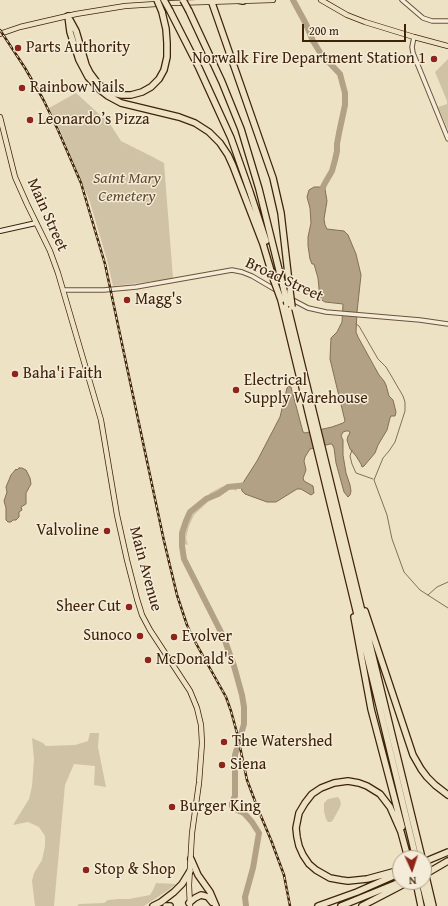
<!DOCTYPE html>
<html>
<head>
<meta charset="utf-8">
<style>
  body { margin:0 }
  #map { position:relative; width:448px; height:906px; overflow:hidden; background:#eee2c5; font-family:"Gentium Book Plus",serif }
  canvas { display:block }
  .north { position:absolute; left:392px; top:850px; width:40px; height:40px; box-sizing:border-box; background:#f4ecd9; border:1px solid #ac9c86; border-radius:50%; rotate:177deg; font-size:11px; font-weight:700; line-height:16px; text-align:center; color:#3f2309 }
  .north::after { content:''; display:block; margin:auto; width:14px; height:18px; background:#8f2418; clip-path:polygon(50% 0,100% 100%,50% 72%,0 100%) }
  .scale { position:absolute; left:302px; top:24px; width:104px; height:18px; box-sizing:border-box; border:2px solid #3f2309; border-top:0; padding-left:5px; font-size:12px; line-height:14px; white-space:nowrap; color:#3f2309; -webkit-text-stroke:3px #f4ecd9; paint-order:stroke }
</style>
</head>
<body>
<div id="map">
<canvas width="448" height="906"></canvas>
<div class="north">N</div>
<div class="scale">200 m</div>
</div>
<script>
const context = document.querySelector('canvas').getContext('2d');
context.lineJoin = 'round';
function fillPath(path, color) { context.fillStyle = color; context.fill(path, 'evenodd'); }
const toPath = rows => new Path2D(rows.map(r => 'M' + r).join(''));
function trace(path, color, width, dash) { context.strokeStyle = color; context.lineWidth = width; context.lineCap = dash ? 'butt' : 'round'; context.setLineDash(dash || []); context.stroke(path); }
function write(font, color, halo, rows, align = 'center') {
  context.font = font + ' "Gentium Book Plus",serif'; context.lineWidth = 3; context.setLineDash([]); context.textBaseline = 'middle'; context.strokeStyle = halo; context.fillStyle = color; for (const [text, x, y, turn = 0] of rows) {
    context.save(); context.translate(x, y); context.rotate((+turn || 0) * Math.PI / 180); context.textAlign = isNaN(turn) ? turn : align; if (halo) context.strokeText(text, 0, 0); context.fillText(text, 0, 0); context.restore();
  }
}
const green = toPath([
  [448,59,448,130,438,107,447,104,447,101,435,72],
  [76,93,110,124,121,141,151,156,164,163,173,278,164,280,113,286,107,260,90,202,61,132,49,108],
  [233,485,237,488,236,491,232,488,222,490,212,495,209,501,194,515,189,526,186,538,188,545,184,544,183,538,186,525,191,513,208,497,210,493,221,487],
  [90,733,99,733,98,747,106,787,94,785,95,766,74,764,65,785,54,906,35,906,32,881,34,873,42,860,45,846,45,836,39,827,28,822,13,825,29,799,32,786,34,759,32,738,43,743,46,746,75,745,88,741],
  [338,797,340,800,341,804,339,809,333,820,331,822,328,822,326,819,324,812,324,803,328,799],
  [156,883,176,884,167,891,144,906,77,906,79,904,104,903,108,900,118,899,129,899,150,895,153,890]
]);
const water = toPath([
  [325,183,326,185,325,189,327,201,324,219,325,225,327,229,344,231,348,235,356,254,361,275,357,312,356,332,358,337,379,375,384,381,386,385,389,396,393,400,396,412,395,416,391,416,390,418,387,430,378,445,375,453,364,466,362,467,361,464,356,456,350,449,347,440,348,436,350,433,349,431,346,431,343,432,341,436,343,440,343,455,346,473,350,485,351,491,350,495,348,497,344,492,336,463,334,448,332,444,330,444,310,449,305,457,304,461,306,470,303,478,304,481,313,486,314,493,311,495,301,489,297,489,276,502,267,502,245,494,242,491,241,486,257,461,280,417,287,388,289,386,291,387,303,432,305,433,332,427,343,423,345,421,330,359,331,338,337,332,342,322,343,304,325,302,320,299,318,278,314,264,312,264,310,259,308,246,308,237,311,223,310,208,307,197,309,190,314,187,320,187,325,183],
  [19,468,22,468,26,470,30,478,31,484,26,493,26,504,21,507,22,510,19,512,19,517,16,520,13,520,11,522,8,522,6,520,6,508,4,501,7,492,6,487,11,475,16,469,17,470,19,468]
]);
const stream = toPath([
  [356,324,359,326,378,359,386,367,392,377,396,384,403,396,405,402,405,411,395,442,389,451,383,458,374,480,387,515,392,539,404,572,420,590,448,608],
  [352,450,350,456,352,464,356,473,373,479],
  [428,595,437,587,448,582]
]);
const river = toPath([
  [293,0,306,24,313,41,321,54,340,74,345,93,345,105,339,133,337,144,337,151,335,160,332,171,325,183,322,189],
  [246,906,245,897,253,868,259,833,252,822,244,813,237,810,232,806,232,802,235,796,235,755,244,724,244,707,242,695,234,666,224,638,184,559,182,546,182,533,186,521,190,512,206,499,218,494,228,487,248,485]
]);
const tertiary = toPath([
  [402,0,423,18,432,21,448,21],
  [414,37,412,47,413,53,448,139],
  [63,290,104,290,136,287,232,270,242,272,252,276,286,296],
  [291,299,308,308,326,312,420,320,448,324]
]);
const secondary = toPath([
  [0,231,36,223]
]);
const primary = toPath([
  [321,0,347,15,365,22,414,37,448,46],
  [0,34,20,27,76,14,125,6,172,3,273,0],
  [0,117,15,177,27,204,50,251,58,273,101,420,117,515,127,560,137,599,142,615,150,630,190,691,197,708,201,725,202,743,199,783,192,833,189,885,190,906]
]);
const motorway = toPath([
  [211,0,273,178,281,213,290,291],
  [238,0,243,1],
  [170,11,199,68,231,138,250,192,266,241],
  [189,11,222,82,241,129,259,189,283,286],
  [68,16,70,32,79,60,88,77,99,89,108,96,121,103,179,117,195,123,209,132,220,143,228,155,233,166,263,244,274,281],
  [70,20,76,31,86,65,90,73,96,81,103,88,112,93,122,95,131,95,142,92,151,87,159,79,164,70,167,57,167,43,166,29,162,12],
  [281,300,416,858],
  [287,304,422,858],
  [365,611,413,755,421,769,427,777,435,785,448,795],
  [354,617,371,709,402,827],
  [191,859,198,875,210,892,216,906],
  [424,862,448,852],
  [424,868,433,906],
  [400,870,367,879,348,881,341,880,330,878,316,870,309,864,303,855,299,846,297,837,296,828,299,813,305,803,312,794,321,788,334,783,348,781,359,783,367,786,380,794,390,807,401,832,408,858],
  [429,872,448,861],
  [416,882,421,906],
  [422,882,428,906],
  [189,903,195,898,201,895,205,896,208,897,212,902],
  [153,906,161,902,174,892,182,884,190,871],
  [166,906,170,906],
  [318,906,357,892,398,874],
  [341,906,400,882],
  [362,906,408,882]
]);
const rail = toPath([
  [0,30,25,68,43,99,58,130,81,183,105,264,164,541,177,595,187,625,193,638,226,697,231,711,237,733,247,780,258,809,271,840,284,875,290,906]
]);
const motorwayBridge = toPath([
  [157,0,162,12],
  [164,0,170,11],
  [183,0,189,11],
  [274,281,281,300],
  [283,286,287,304],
  [290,291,292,307],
  [424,874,429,872]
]);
const markers = [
  [18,48,4,"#8f2418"],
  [434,59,4,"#8f2418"],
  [22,88,4,"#8f2418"],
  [30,120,4,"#8f2418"],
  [127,300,4,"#8f2418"],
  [15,374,4,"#8f2418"],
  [236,390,4,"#8f2418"],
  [107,531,4,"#8f2418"],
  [129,607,4,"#8f2418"],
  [140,636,4,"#8f2418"],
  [174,637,4,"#8f2418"],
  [148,660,4,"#8f2418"],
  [224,742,4,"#8f2418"],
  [222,765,4,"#8f2418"],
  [172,807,4,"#8f2418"],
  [86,870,4,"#8f2418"]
];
const poiNames = [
  ["Parts Authority",26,48],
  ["Norwalk Fire Department Station 1",426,59,"right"],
  ["Rainbow Nails",30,88],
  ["Leonardo’s Pizza",38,120],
  ["Magg's",135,300],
  ["Baha'i Faith",23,374],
  ["Electrical",244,381],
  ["Supply Warehouse",244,399],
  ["Valvoline",99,531,"right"],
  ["Sheer Cut",121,607,"right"],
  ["Sunoco",132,636,"right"],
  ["Evolver",182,637],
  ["McDonald's",156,660],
  ["The Watershed",232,742],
  ["Siena",230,765],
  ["Burger King",180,807],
  ["Stop & Shop",94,870]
];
const parkNames = [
  ["Saint Mary",127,179],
  ["Cemetery",127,197]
];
const streetNames = [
  ["Main Street",47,215,66],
  ["Broad Street",284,280,25],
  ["Main Avenue",145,569,75]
];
fillPath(green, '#d0c2a5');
fillPath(water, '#b2a185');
trace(water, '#846f53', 1);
trace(stream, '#846f53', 1);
trace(river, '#b2a185', 6);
trace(tertiary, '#6b5338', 5.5);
trace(secondary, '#3f2309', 6);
trace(primary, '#3f2309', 6);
trace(motorway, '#3f2309', 8);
trace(tertiary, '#f4ecd9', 3.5);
trace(secondary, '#f4ecd9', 4);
trace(primary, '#eee2c5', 4.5);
trace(motorway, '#eee2c5', 5.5);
trace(rail, '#3f2309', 2.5);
trace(rail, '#f4ecd9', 1, [3]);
trace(motorwayBridge, '#3f2309', 8, []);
trace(motorwayBridge, '#eee2c5', 5.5);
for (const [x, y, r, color] of markers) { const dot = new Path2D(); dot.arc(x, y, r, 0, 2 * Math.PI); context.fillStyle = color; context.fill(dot); trace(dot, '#f4ecd9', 1.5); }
write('16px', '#3f2309', '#f4ecd9', poiNames, 'left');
write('italic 16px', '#634b30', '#f4ecd9', parkNames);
write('16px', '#3f2309', '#f4ecd9', streetNames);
</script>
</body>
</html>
